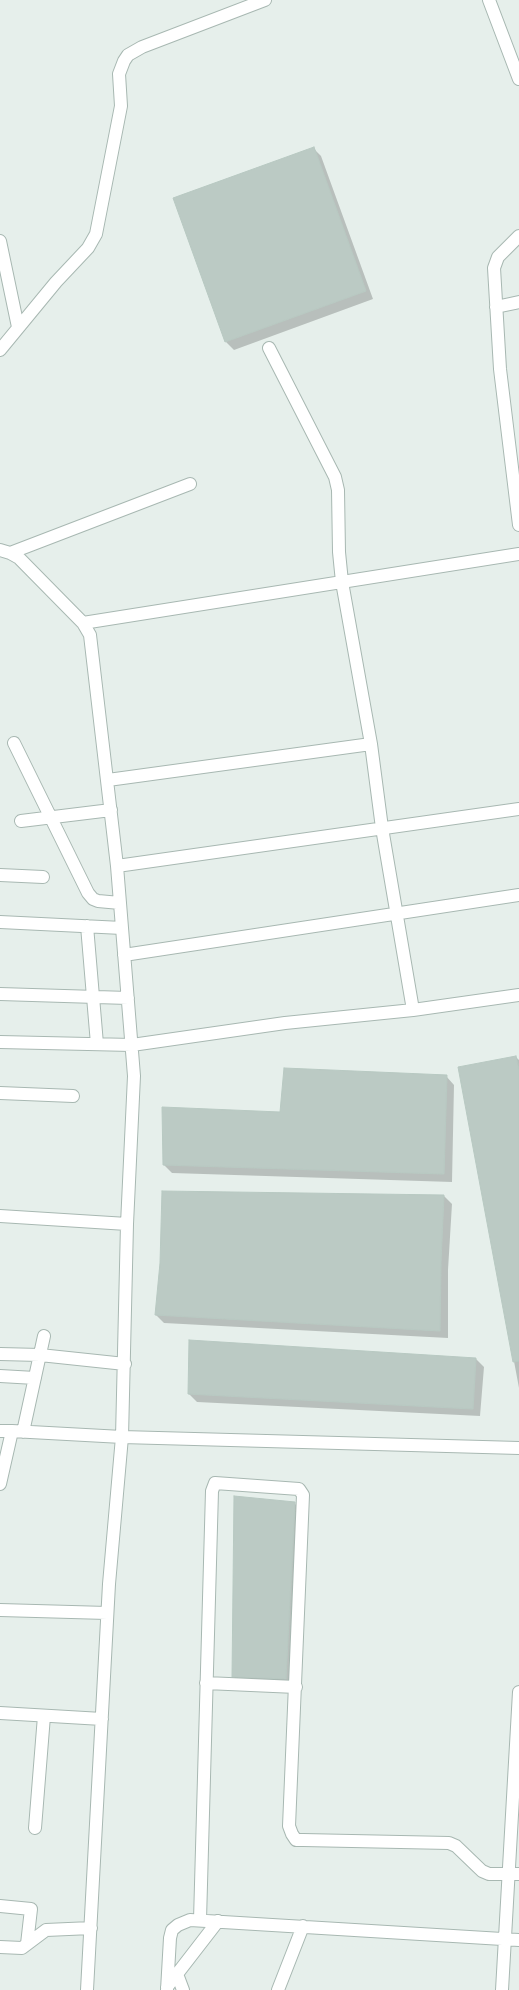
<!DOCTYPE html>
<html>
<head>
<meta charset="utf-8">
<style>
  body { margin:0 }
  canvas { display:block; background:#e6efeb }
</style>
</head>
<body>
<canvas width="519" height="1990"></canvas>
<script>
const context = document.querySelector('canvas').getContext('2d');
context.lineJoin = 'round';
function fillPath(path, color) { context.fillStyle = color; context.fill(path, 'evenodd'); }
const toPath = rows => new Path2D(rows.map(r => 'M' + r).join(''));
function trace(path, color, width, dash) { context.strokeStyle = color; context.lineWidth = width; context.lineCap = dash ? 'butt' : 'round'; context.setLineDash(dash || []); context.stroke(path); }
const shadow = toPath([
  [313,148,321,156,373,299,234,350,226,342,174,198],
  [516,1057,519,1060,519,1388,459,1068],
  [446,1076,454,1085,452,1182,172,1173,164,1165],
  [444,1196,452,1204,448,1270,448,1338,164,1323,156,1315,161,1263],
  [476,1359,484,1367,480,1416,197,1402,189,1394],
  [294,1503,302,1511,294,1686,241,1684,233,1676]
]);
const building = toPath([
  [314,147,366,291,225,342,173,198,314,147],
  [516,1056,519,1070,519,1361,513,1362,458,1067,516,1056],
  [284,1068,447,1075,444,1174,163,1165,162,1107,280,1112,284,1068],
  [162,1191,444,1195,441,1261,440,1331,155,1315,160,1263,162,1191],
  [189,1340,476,1358,473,1409,188,1394,189,1340],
  [234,1496,295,1502,286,1679,232,1677,234,1496]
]);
const minor = toPath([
  [489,0,519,79],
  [519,236,498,257,494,268,500,369,519,525],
  [0,241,18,327],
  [496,307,519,302],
  [269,348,335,477,338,490,339,552,342,582,371,744,382,828,413,1010],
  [0,350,56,282,88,248,96,234,121,106,119,74,124,61,128,55,142,47,265,0],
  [0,550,10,553,19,558,83,623,90,635,117,866,134,1076,127,1224,122,1437,109,1584,87,1990],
  [10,553,190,484],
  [83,623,519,554],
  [14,743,88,893,93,899,98,901,120,903],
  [108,780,371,744],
  [21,821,111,810],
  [117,866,519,809],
  [0,875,43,877],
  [0,922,122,928],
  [87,926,97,1044],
  [124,955,519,895],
  [0,994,128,998],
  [0,1042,132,1045,285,1023,413,1010,519,995],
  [0,1093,73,1096],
  [0,1216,127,1224],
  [0,1354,40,1355,125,1364],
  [0,1376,35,1378],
  [0,1431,12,1431],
  [23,1432,44,1336],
  [0,1484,12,1431,122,1437,519,1448],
  [0,1610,107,1613],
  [206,1683,296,1687],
  [0,1713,102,1719],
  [35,1828,44,1716],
  [0,1906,31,1909,27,1944],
  [200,1920,212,1491,215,1483,299,1489,303,1495,289,1826,292,1834,296,1840,303,1840,449,1843,456,1846,482,1871,489,1874,519,1874],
  [0,1947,22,1948,46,1930,91,1928],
  [177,1974,183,1990],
  [167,1987,218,1921],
  [167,1990,170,1938,172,1930,178,1925,190,1920,519,1940],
  [278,1990,303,1926],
  [502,1990,519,1692]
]);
fillPath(shadow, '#0003');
fillPath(building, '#bbcac4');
trace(building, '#b8c9c2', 1);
trace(minor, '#a8b8b2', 14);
trace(minor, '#fff', 12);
</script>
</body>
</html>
